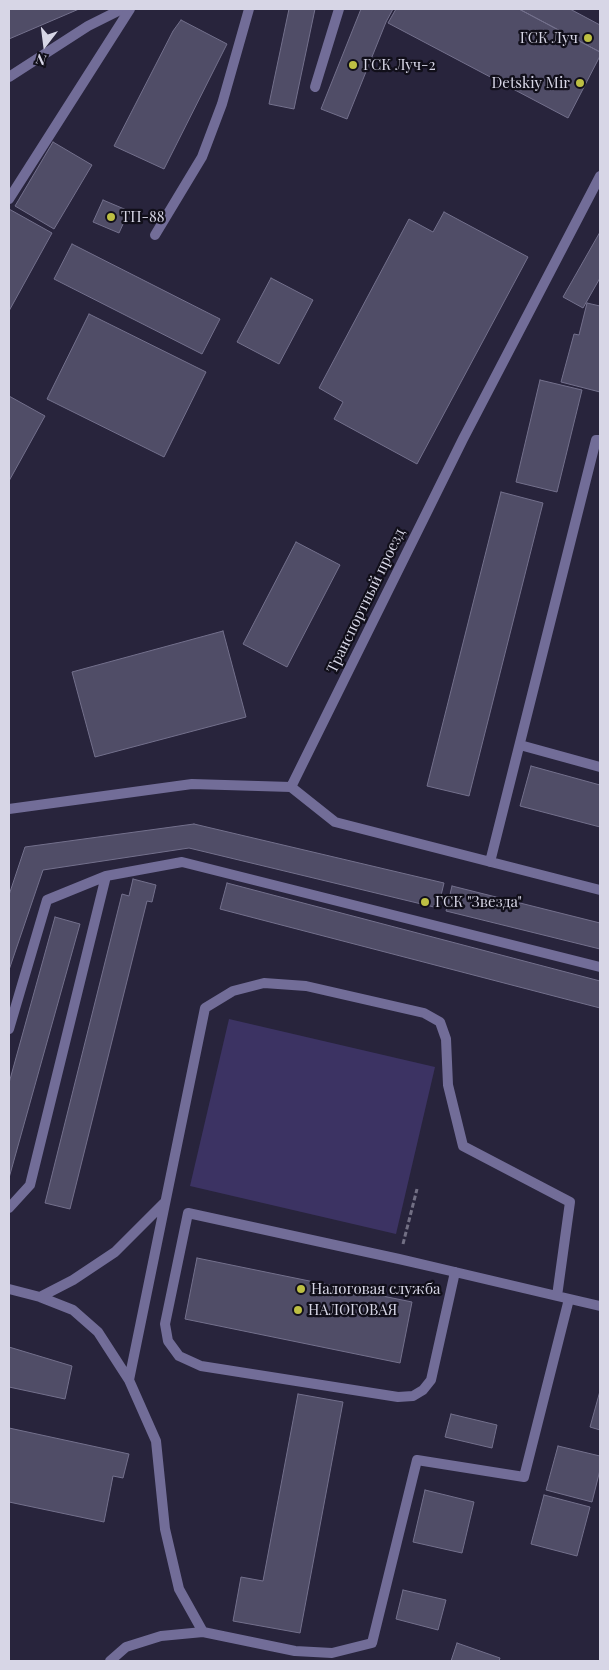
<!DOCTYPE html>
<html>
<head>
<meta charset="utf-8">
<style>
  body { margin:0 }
  #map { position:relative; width:609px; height:1670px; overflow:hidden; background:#28243c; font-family:"Playfair Display",serif }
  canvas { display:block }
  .frame { position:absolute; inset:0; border:10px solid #d7d6e6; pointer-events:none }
  .north { position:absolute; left:20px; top:20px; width:50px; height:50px; -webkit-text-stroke:4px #110f1a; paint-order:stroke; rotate:195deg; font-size:14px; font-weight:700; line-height:20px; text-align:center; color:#d7d6e6 }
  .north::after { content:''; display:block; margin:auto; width:18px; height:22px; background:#d7d6e6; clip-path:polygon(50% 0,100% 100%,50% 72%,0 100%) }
</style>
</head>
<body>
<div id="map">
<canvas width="609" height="1670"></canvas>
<div class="frame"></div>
<div class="north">N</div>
</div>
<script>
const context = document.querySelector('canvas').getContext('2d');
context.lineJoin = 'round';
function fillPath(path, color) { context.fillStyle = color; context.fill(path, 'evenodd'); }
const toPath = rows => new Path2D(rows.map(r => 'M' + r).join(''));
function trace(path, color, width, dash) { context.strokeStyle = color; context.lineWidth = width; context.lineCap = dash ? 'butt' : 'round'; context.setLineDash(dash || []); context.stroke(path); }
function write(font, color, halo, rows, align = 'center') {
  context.font = font + ' "Playfair Display",serif'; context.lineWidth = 4.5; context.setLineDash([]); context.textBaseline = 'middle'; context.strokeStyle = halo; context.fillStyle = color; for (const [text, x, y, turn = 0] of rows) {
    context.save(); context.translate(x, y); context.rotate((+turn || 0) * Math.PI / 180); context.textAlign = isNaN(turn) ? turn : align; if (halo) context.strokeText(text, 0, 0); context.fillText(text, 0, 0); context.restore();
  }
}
const green = toPath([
  [229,1019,435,1067,396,1234,190,1186]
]);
const building = toPath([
  [9,9,79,9,9,39,9,9],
  [289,9,315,9,294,109,269,104,289,9],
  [361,9,393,9,386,22,347,119,321,109,361,9],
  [396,9,519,9,600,52,600,56,568,118,388,23,396,9],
  [519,9,570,9,600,25,600,52,519,9],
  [181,20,227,44,164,169,114,146,173,31,181,20],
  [53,142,92,165,54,229,15,206,53,142],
  [103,200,129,211,119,233,93,222,103,200],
  [9,209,52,233,9,311,9,209],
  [444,212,528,257,417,464,334,419,343,402,319,388,409,219,433,232,444,212],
  [600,232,600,278,583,308,563,297,600,232],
  [72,244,220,319,202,354,54,279,72,244],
  [271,278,313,300,279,364,237,342,271,278],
  [587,303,600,306,600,392,561,382,574,334,579,335,587,303],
  [89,314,206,372,164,457,47,399,89,314],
  [540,380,582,390,557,492,516,482,540,380],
  [9,396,45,416,9,481,9,396],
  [501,492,543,503,469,796,427,786,501,492],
  [296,542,340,565,287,667,243,644,296,542],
  [223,631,246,717,95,757,72,672,223,631],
  [531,766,600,785,600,827,520,806,531,766],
  [194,824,444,883,438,908,189,848,43,870,9,970,9,895,25,847,194,824],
  [133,879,156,885,152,902,147,901,70,1209,45,1203,122,894,129,896,133,879],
  [227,883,600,981,600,1008,220,909,227,883],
  [452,886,600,923,600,949,446,911,452,886],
  [55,917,80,924,9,1178,9,1083,55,917],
  [197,1258,412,1302,400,1363,185,1319,197,1258],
  [9,1347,72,1366,65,1399,9,1387,9,1347],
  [600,1391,600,1430,590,1427,600,1391],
  [298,1394,343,1402,300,1633,233,1621,241,1577,263,1581,298,1394],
  [451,1414,497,1425,492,1448,445,1437,451,1414],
  [9,1428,129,1454,123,1478,113,1476,104,1522,9,1502,9,1428],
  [558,1446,600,1456,600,1470,592,1502,546,1490,558,1446],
  [425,1490,474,1502,462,1553,413,1542,425,1490],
  [544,1495,590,1507,577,1556,531,1544,544,1495],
  [403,1590,446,1600,438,1630,396,1619,403,1590],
  [457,1643,500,1658,499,1661,451,1661,457,1643]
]);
const path = toPath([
  [403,1244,417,1189]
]);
const service = toPath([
  [9,77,88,26,122,9],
  [315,87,339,9],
  [155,235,202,157,222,104,249,9],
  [520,745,600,767],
  [291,787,335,822,600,890],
  [490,862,596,440,600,440],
  [9,1029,47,900,106,876,182,862,600,967],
  [9,1208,30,1185,106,876],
  [455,1272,431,1380,423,1390,413,1396,398,1397,201,1366,179,1356,168,1341,165,1324,188,1213,399,1259,455,1272,557,1296],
  [9,1289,40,1297,73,1280,115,1252,164,1203],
  [40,1297,73,1310,98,1332,129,1380],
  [203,1632,179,1589,165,1529,156,1441,129,1380,205,1008,233,991,264,983,306,986,424,1013,440,1022,446,1039,448,1085,463,1146,570,1202,557,1296,600,1306],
  [110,1661,126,1647,161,1636,203,1632,295,1651,332,1653,372,1643,417,1460,524,1477,569,1299]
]);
const minor = toPath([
  [9,199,130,9],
  [9,809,192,784,291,787,463,439,600,176]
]);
const markers = [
  [588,38,5,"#bdbf43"],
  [353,65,5,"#bdbf43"],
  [580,83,5,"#bdbf43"],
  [111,217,5,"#bdbf43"],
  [425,902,5,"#bdbf43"],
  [301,1289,5,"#bdbf43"],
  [298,1310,5,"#bdbf43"]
];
const poiNames = [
  ["ГСК Луч",578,38,"right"],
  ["ГСК Луч-2",363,65],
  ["Detskiy Mir",570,83,"right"],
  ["ТП-88",121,217],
  ["ГСК \"Звезда\"",435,902],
  ["Налоговая служба",311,1289],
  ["НАЛОГОВАЯ",308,1310]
];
const streetNames = [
  ["Транспортный проезд",366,601,-64]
];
fillPath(green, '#3c3363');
fillPath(building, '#504d67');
trace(building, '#73708c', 1);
trace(path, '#726f84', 3, [5, 2.5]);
trace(service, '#726d98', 10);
trace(minor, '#726d98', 10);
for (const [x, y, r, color] of markers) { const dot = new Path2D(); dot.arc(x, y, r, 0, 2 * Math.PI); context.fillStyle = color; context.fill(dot); trace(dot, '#110f1a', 2); }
write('15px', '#d7d6e6', '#110f1a', poiNames, 'left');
write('15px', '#d7d6e6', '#110f1a', streetNames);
</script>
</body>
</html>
